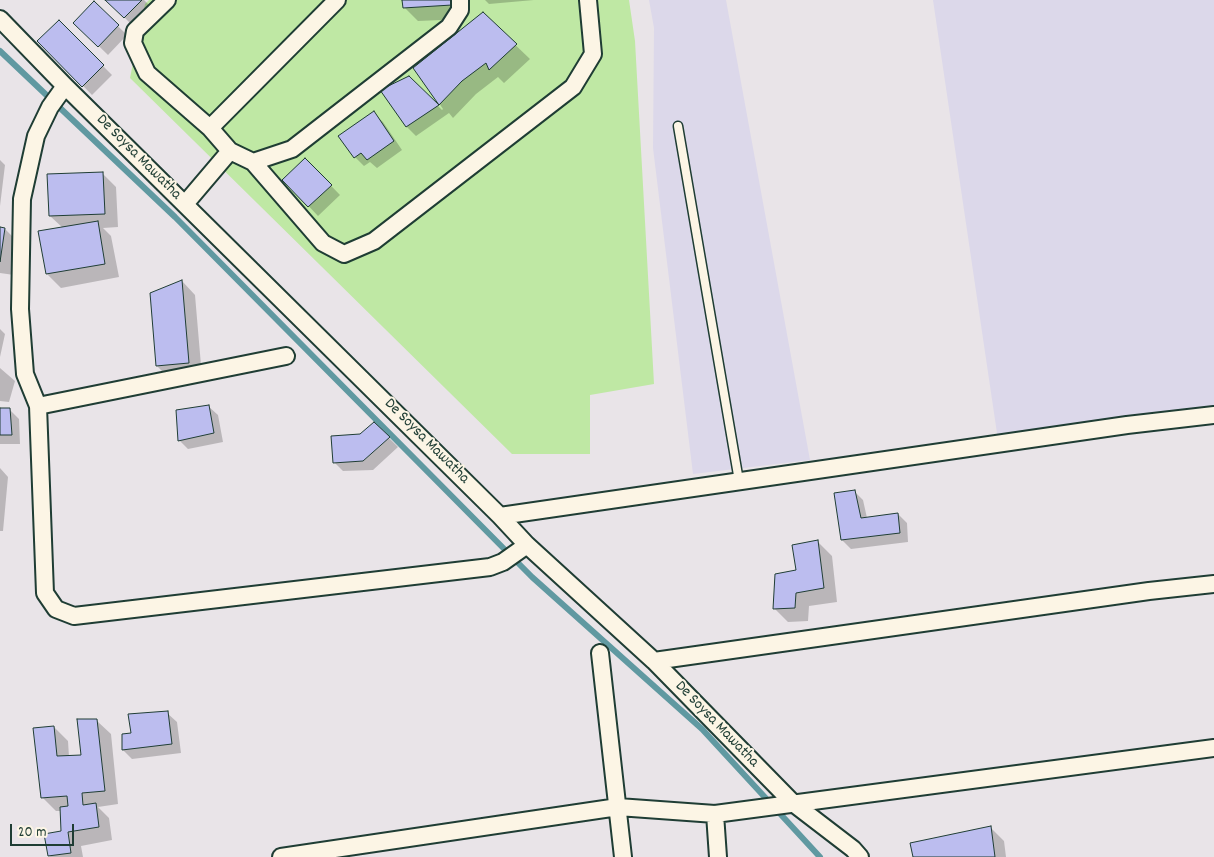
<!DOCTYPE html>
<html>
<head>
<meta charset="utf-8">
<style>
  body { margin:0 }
  #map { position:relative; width:1214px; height:857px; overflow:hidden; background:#e9e4e8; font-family:Dekko,sans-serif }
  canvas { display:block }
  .scale { position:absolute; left:10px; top:824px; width:64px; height:22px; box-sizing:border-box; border:2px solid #1f3d34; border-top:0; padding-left:6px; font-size:15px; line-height:18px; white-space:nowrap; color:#1f3d34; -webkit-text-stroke:4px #fcf5e5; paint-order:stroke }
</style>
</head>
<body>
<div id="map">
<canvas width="1214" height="857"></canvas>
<div class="scale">20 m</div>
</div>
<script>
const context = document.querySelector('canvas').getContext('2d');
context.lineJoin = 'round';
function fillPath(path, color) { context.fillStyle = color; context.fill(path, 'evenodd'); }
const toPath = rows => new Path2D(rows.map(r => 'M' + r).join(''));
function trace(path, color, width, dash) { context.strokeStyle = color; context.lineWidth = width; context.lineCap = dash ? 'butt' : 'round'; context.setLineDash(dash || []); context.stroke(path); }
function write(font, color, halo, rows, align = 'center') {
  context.font = font + ' Dekko,sans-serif'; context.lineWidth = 4; context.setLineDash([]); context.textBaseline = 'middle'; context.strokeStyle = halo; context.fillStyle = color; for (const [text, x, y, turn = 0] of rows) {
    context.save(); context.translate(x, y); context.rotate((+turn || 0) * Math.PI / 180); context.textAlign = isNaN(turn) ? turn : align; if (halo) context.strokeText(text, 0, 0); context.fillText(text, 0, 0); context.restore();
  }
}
const built = toPath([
  [649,0,726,0,810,460,693,474,653,148,654,28],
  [933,0,1214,0,1214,410,998,440]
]);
const green = toPath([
  [149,0,629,0,635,41,654,384,590,395,590,454,512,454,130,78,145,4]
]);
const shadow = toPath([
  [107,0,144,0,152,8,134,27],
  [403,0,464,0,465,19,418,21,404,7],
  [485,0,534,0,489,4],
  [94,3,127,35,108,55,75,23],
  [483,14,530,59,504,83,498,77,476,94,453,118,449,113,416,136,407,127,382,91,409,77,442,110,443,109,415,68],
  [59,22,112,75,92,95,39,41],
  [373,113,383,122,402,150,377,168,370,162,364,166,355,157],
  [305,159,340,195,318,216,284,180],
  [0,160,5,165,0,206],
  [102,173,116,187,118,227,103,228,111,236,119,277,61,288,47,274,63,228,50,216],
  [0,228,5,229,19,243,14,275,0,273],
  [182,281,195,295,202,377,171,380,157,366],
  [0,329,5,334,0,357],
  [0,368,15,381,9,402,0,401],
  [208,406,218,415,223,442,188,449,179,440],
  [9,409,19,419,20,444,0,444,0,410],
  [374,423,398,447,373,470,343,471,334,462],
  [0,468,8,477,3,531,0,531],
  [854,491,863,500,867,518,898,514,907,523,908,542,851,549,842,540],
  [818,542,832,556,837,602,809,606,808,621,788,622,774,608],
  [167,713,177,722,181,753,132,759,123,750,132,734],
  [97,721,111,734,118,804,98,807,109,818,112,840,81,846,83,857,51,857,49,856,62,832,62,811,56,811,42,797,54,727,68,741,69,757,82,756],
  [990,827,1004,841,1006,857,914,857]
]);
const stream = toPath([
  [0,51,175,217,532,577,702,729,820,857]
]);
const building = toPath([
  [105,0,142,0,124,18,105,0],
  [402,0,452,0,452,5,403,8,402,0],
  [94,1,119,25,98,47,73,23,94,1],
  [483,12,517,44,489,70,486,63,462,81,439,105,413,68,483,12],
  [59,20,104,65,82,87,37,41,59,20],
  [409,76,439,105,406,127,380,90,409,76],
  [374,111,394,141,367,160,361,153,354,158,338,136,374,111],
  [305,158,332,185,308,207,282,180,305,158],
  [103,172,105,214,49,216,47,174,103,172],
  [98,221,105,264,46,274,38,231,98,221],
  [0,227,5,228,0,262,0,227],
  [182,280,189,363,156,366,150,293,182,280],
  [209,405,214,433,178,441,176,410,209,405],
  [0,408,10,408,12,435,0,435,0,408],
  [374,422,390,437,363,461,333,463,331,436,360,434,374,422],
  [855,490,861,518,898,513,900,533,841,540,834,493,855,490],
  [818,540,824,588,796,593,795,608,773,609,775,574,796,570,792,545,818,540],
  [168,711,172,744,122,750,122,734,131,733,128,714,168,711],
  [77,719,97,719,105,791,82,793,83,805,96,803,99,827,68,832,71,853,48,856,44,834,61,831,60,807,68,806,67,796,41,798,33,728,54,726,57,756,81,755,77,719],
  [991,826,995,857,913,857,910,843,991,826]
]);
const service = toPath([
  [678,126,739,481]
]);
const minor = toPath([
  [167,0,135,31,133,43,147,73,210,128,230,151],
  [0,19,65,86,500,516,527,545,654,661,793,803,853,849,860,857],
  [65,86,50,107,36,136,22,199,20,309,25,374,38,406,45,593,56,609,74,616,490,567,503,562,527,545],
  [210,128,337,0],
  [253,162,323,243,344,254,374,241,573,87,593,54,588,0],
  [185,204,230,151,253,162,292,149,449,27,460,10,460,0],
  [38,406,286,356],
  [500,516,1127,425,1214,415],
  [600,653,623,857],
  [654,661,1149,591,1214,584],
  [715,814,718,857],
  [281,857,618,807,715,814,1214,748]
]);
const streetNames = [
  ["De Soysa Mawatha",138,158,45],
  ["De Soysa Mawatha",426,442,45],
  ["De Soysa Mawatha",716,725,46]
];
fillPath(built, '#dcd8ea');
fillPath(green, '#bfe8a4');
fillPath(shadow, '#0003');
trace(stream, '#6099a1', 6);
fillPath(building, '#bcbdef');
trace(building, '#1f3d34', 1);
trace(service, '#1f3d34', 11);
trace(minor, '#1f3d34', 20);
trace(service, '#fcf5e5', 8);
trace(minor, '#fcf5e5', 16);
write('16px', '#1f3d34', '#fcf5e5', streetNames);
</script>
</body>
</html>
